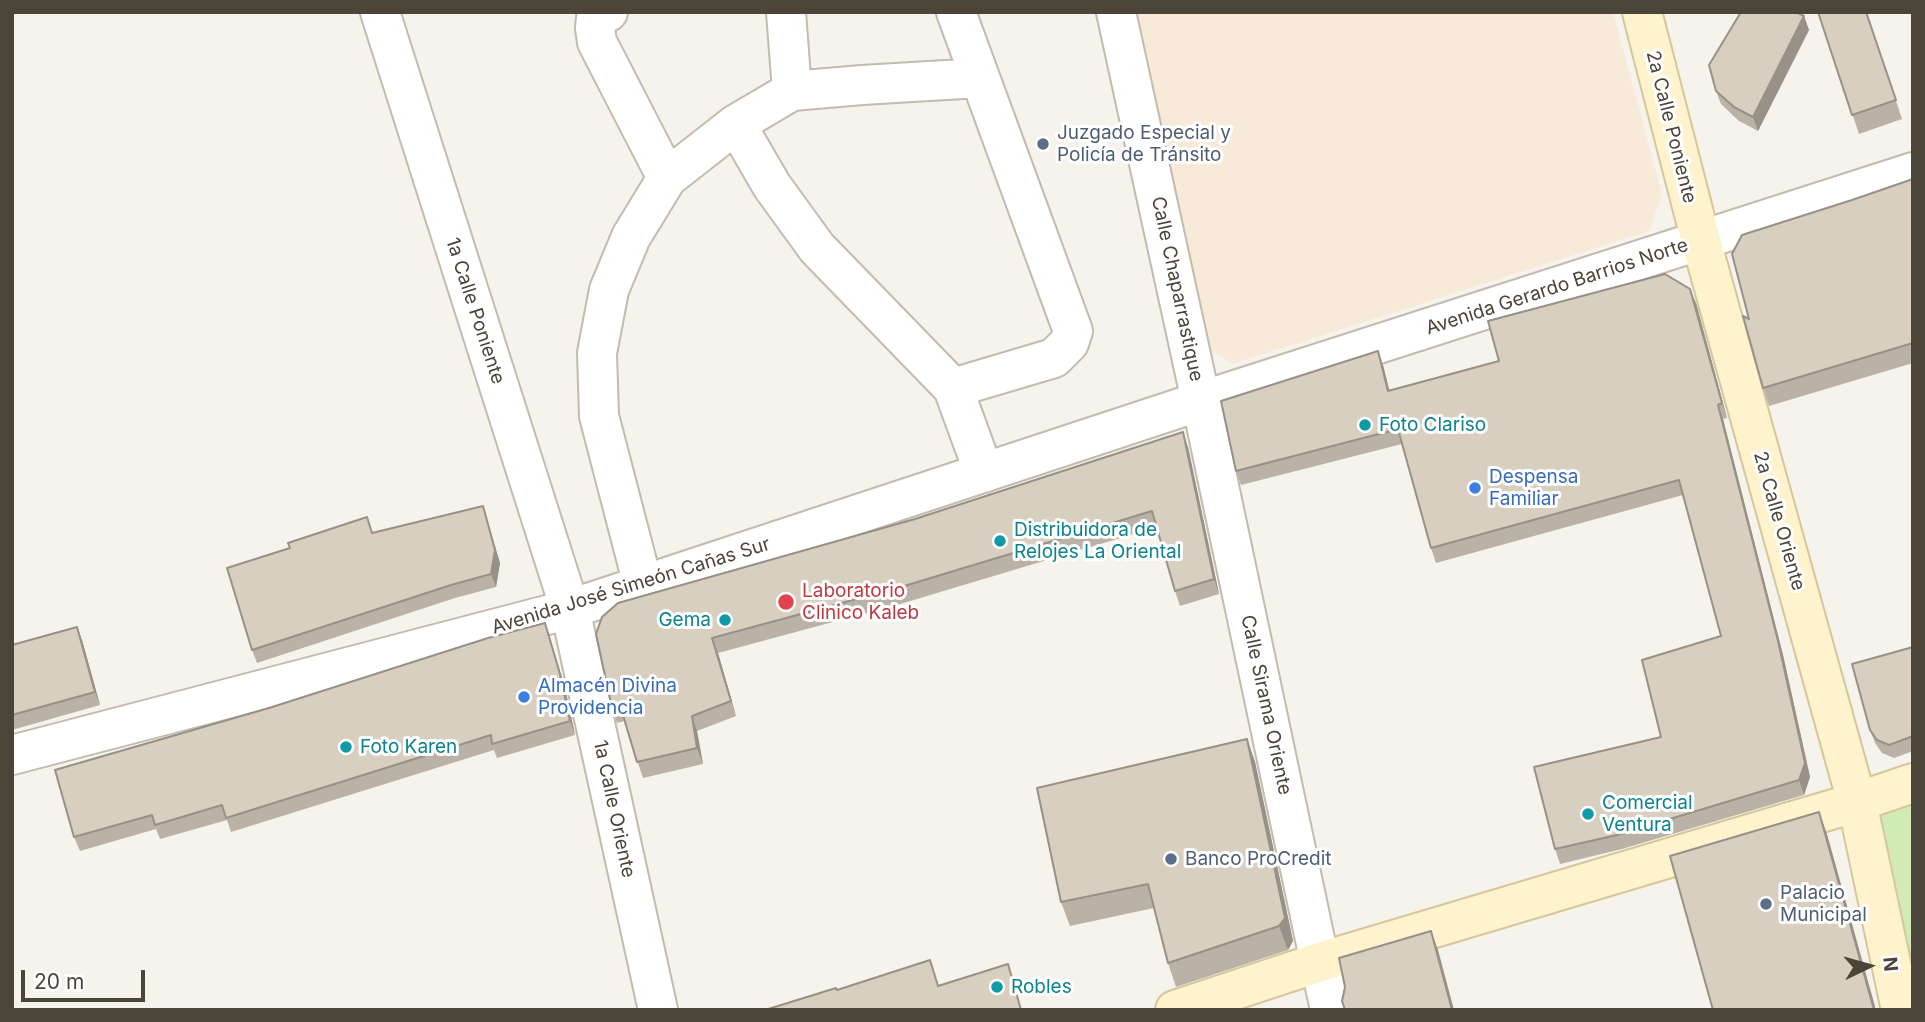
<!DOCTYPE html>
<html>
<head>
<meta charset="utf-8">
<style>
  body { margin:0 }
  #map { position:relative; width:1925px; height:1022px; overflow:hidden; background:#f6f3ec; font-family:Inter,sans-serif }
  canvas { display:block }
  .frame { position:absolute; inset:0; border:14px solid #4b4439; pointer-events:none }
  .north { position:absolute; left:1834px; top:931px; width:70px; height:70px; -webkit-text-stroke:5px #fff; paint-order:stroke; rotate:85deg; font-size:19px; font-weight:700; line-height:28px; text-align:center; color:#4b4439 }
  .north::after { content:''; display:block; margin:auto; width:24px; height:32px; background:#4b4439; clip-path:polygon(50% 0,100% 100%,50% 72%,0 100%) }
  .scale { position:absolute; left:21px; top:970px; width:124px; height:32px; box-sizing:border-box; border:4px solid #4b4439; border-top:0; padding-left:9px; font-size:21px; line-height:24px; white-space:nowrap; color:#4b4439; -webkit-text-stroke:5px #fff; paint-order:stroke }
</style>
</head>
<body>
<div id="map">
<canvas width="1925" height="1022"></canvas>
<div class="frame"></div>
<div class="north">N</div>
<div class="scale">20 m</div>
</div>
<script>
const context = document.querySelector('canvas').getContext('2d');
context.lineJoin = 'round';
function fillPath(path, color) { context.fillStyle = color; context.fill(path, 'evenodd'); }
const toPath = rows => new Path2D(rows.map(r => 'M' + r).join(''));
function trace(path, color, width, dash) { context.strokeStyle = color; context.lineWidth = width; context.lineCap = dash ? 'butt' : 'round'; context.setLineDash(dash || []); context.stroke(path); }
function write(font, color, halo, rows, align = 'center') {
  context.font = font + ' Inter,sans-serif'; context.lineWidth = 6; context.setLineDash([]); context.textBaseline = 'middle'; context.strokeStyle = halo; context.fillStyle = color; for (const [text, x, y, turn = 0] of rows) {
    context.save(); context.translate(x, y); context.rotate((+turn || 0) * Math.PI / 180); context.textAlign = isNaN(turn) ? turn : align; if (halo) context.strokeText(text, 0, 0); context.fillText(text, 0, 0); context.restore();
  }
}
const commercial = toPath([
  [1132,12,1613,12,1662,194,1649,231,1232,364,1206,347]
]);
const green = toPath([
  [1913,783,1913,1010,1857,802]
]);
const street = toPath([
  [380,12,570,609,658,1010],
  [608,12,596,18,595,28,597,42,667,178],
  [786,12,792,91],
  [1116,12,1201,401,1330,1010],
  [736,124,772,186,817,248,953,388,984,473],
  [953,388,1054,358,1069,343,1073,331,956,12],
  [643,585,599,416,597,353,609,290,631,237,667,178,736,124,792,91,862,85,980,78],
  [12,755,570,609,1201,401,1913,172]
]);
const secondary = toPath([
  [1642,12,1701,241,1857,802,1901,1010],
  [1175,1010,1320,962,1857,802,1913,783]
]);
const wall = toPath([
  [1818,12,1867,12,1902,119,1859,134],
  [1804,16,1809,30,1758,131,1739,121,1721,104,1716,91],
  [1913,179,1913,363,1769,406,1763,388,1749,319,1852,200],
  [1696,303,1727,418,1723,419,1783,655,1810,777,1804,795,1622,849,1560,864,1555,849,1661,737,1721,636,1683,495,1436,563,1431,548,1402,444,1241,485,1236,471,1383,365,1389,390,1499,361],
  [1188,447,1219,594,1180,606,1175,591,1157,527,907,602,718,653,736,716,697,731,703,764,643,778,624,721,617,723,612,708,602,617],
  [483,506,500,563,496,587,455,598,257,663,252,650,373,533],
  [545,623,565,688,575,735,497,758,494,750,231,832,227,820,160,839,156,829,80,851,74,837],
  [82,640,100,705,12,730,12,645],
  [1913,647,1913,751,1894,758,1882,753,1875,743,1870,730],
  [1247,739,1255,762,1293,941,1288,950,1176,987,1168,963,1154,908,1070,926,1061,902]
]);
const shadedWall = toPath([
  [1804,16,1809,30,1758,131,1753,117],
  [1690,289,1696,303,1727,418,1722,403],
  [1378,351,1383,365,1393,405,1388,391],
  [1718,405,1723,419,1783,655,1810,777,1804,795,1799,780],
  [1183,432,1188,447,1219,594,1214,579],
  [483,506,500,563,496,587,491,574],
  [545,623,565,688,575,735,570,721],
  [77,627,82,640,100,705,95,692],
  [712,638,718,653,736,716,731,701],
  [692,716,697,731,703,764,697,748],
  [1247,739,1255,762,1293,941,1288,950,1279,926],
  [1819,812,1827,834,1876,1010,1874,1010],
  [1431,931,1438,950,1454,1010,1452,1010]
]);
const building = toPath([
  [1741,12,1796,12,1804,16,1753,117,1734,107,1716,91,1709,65,1741,12],
  [1818,12,1866,12,1896,100,1852,115,1818,12],
  [1913,179,1913,343,1763,388,1743,316,1749,319,1732,254,1742,235,1852,200,1913,179],
  [1665,274,1690,289,1722,403,1718,405,1778,641,1805,763,1799,780,1617,835,1555,849,1534,767,1661,737,1642,660,1721,636,1679,480,1431,548,1398,429,1236,471,1221,401,1378,351,1388,391,1499,361,1488,321,1665,274],
  [1183,432,1214,579,1175,591,1152,511,901,587,712,638,731,701,692,716,697,748,637,762,620,705,612,708,596,634,602,617,618,603,915,519,1183,432],
  [483,506,495,550,491,574,451,585,252,650,227,568,290,548,288,543,367,517,372,533,483,506],
  [545,623,560,674,570,721,492,744,491,735,226,818,222,805,155,825,152,815,74,837,55,770,269,708,488,638,545,623],
  [77,627,95,692,12,715,12,645,77,627],
  [1913,647,1913,736,1889,745,1877,740,1870,730,1852,664,1913,647],
  [1247,739,1285,918,1279,926,1168,963,1148,884,1061,902,1037,788,1247,739],
  [1819,812,1874,1010,1713,1010,1670,856,1819,812],
  [1431,931,1452,1010,1345,1010,1342,1001,1345,987,1339,958,1431,931],
  [930,960,938,986,1008,964,1021,1010,765,1010,836,988,837,990,930,960]
]);
const markers = [
  [1043,144,7,"#5c6f8a"],
  [1365,425,7,"#0f9aa8"],
  [1475,488,7,"#3f7fe0"],
  [1000,541,7,"#0f9aa8"],
  [786,602,9,"#e0444e"],
  [725,620,7,"#0f9aa8"],
  [524,697,7,"#3f7fe0"],
  [346,747,7,"#0f9aa8"],
  [1588,814,7,"#0f9aa8"],
  [1171,859,7,"#5c6f8a"],
  [1766,904,7,"#5c6f8a"],
  [997,987,7,"#0f9aa8"]
];
const streetNames = [
  ["2a Calle Poniente",1671,127,76],
  ["Avenida Gerardo Barrios Norte",1557,287,-18],
  ["Calle Chaparrastique",1177,289,78],
  ["1a Calle Poniente",475,311,72],
  ["2a Calle Oriente",1779,521,74],
  ["Avenida José Simeón Cañas Sur",631,586,-17],
  ["Calle Sirama Oriente",1266,705,78],
  ["1a Calle Oriente",614,809,78]
];
const serviceNames = [
  ["Juzgado Especial y",1057,133],
  ["Policía de Tránsito",1057,155],
  ["Banco ProCredit",1185,859],
  ["Palacio",1780,893],
  ["Municipal",1780,915]
];
const cultureNames = [
  ["Foto Clariso",1379,425],
  ["Distribuidora de",1014,530],
  ["Relojes La Oriental",1014,552],
  ["Gema",711,620,"right"],
  ["Foto Karen",360,747],
  ["Comercial",1602,803],
  ["Ventura",1602,825],
  ["Robles",1011,987]
];
const shopNames = [
  ["Despensa",1489,477],
  ["Familiar",1489,499],
  ["Almacén Divina",538,686],
  ["Providencia",538,708]
];
const healthNames = [
  ["Laboratorio",802,591],
  ["Clinico Kaleb",802,613]
];
fillPath(commercial, '#f7ead8');
fillPath(green, '#d2eab5');
trace(street, '#c2bbae', 42);
trace(secondary, '#d6c79b', 42);
trace(street, '#fff', 38);
trace(secondary, '#fff3cd', 38);
fillPath(wall, '#bab2a6');
fillPath(shadedWall, '#979187');
fillPath(building, '#d8cfc1');
trace(building, '#979187', 2);
for (const [x, y, r, color] of markers) { const dot = new Path2D(); dot.arc(x, y, r, 0, 2 * Math.PI); context.fillStyle = color; context.fill(dot); trace(dot, '#fff', 2.5); }
write('19px', '#4b4439', '#fff', streetNames);
write('19px', '#4e5e75', '#fff', serviceNames, 'left');
write('19px', '#0d838f', '#fff', cultureNames, 'left');
write('19px', '#366cbe', '#fff', shopNames, 'left');
write('19px', '#be3a42', '#fff', healthNames, 'left');
</script>
</body>
</html>
